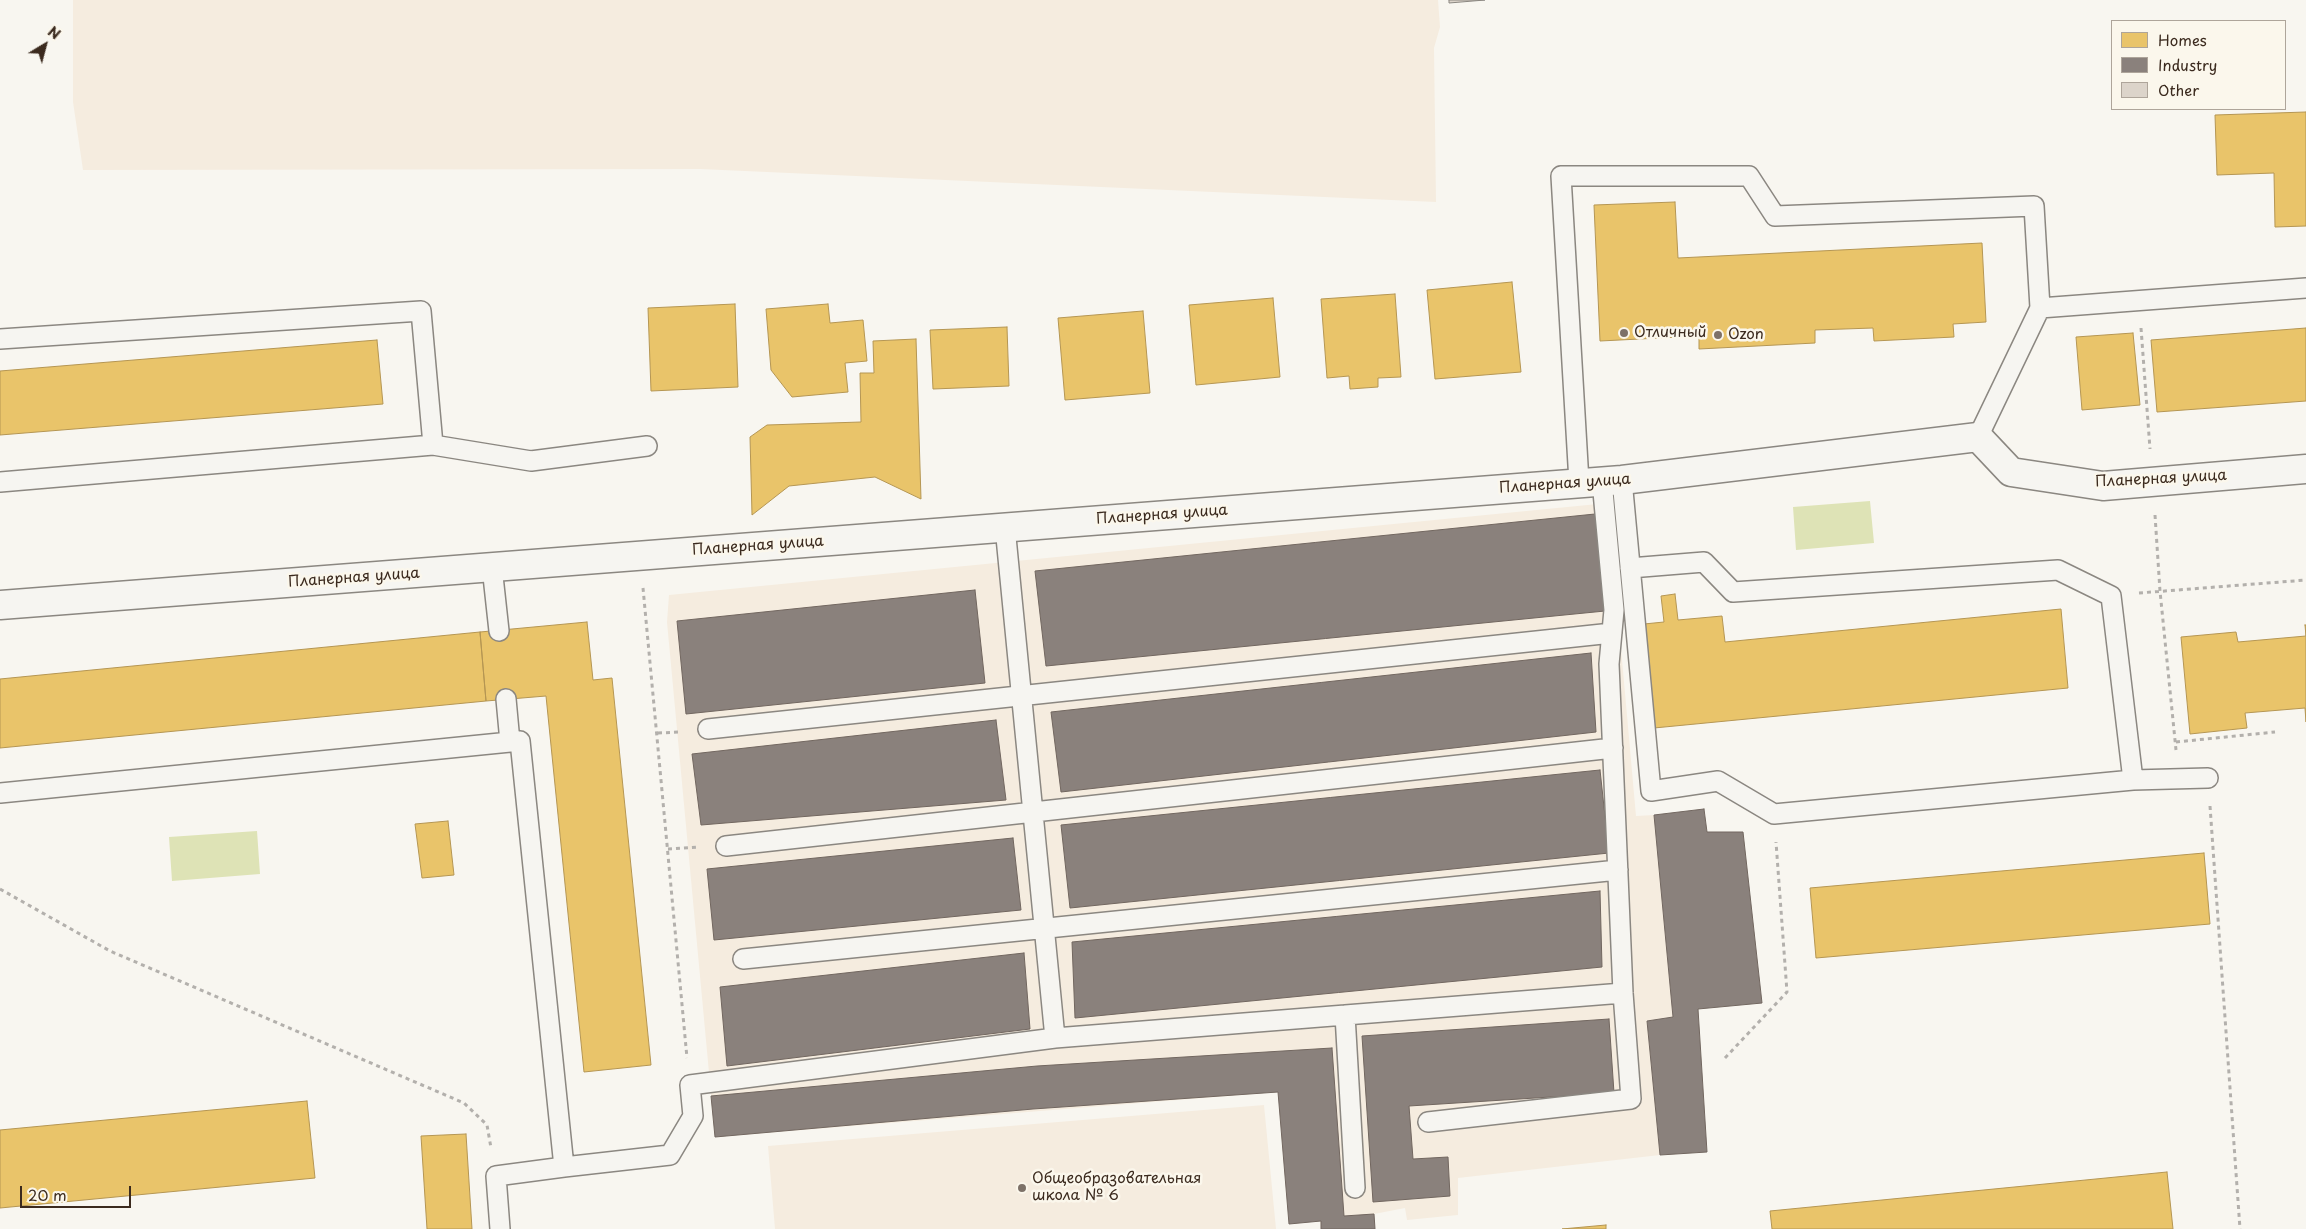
<!DOCTYPE html>
<html>
<head>
<meta charset="utf-8">
<style>
  body { margin:0 }
  #map { position:relative; width:2306px; height:1229px; overflow:hidden; background:#f8f6f0; font-family:"Playpen Sans",sans-serif }
  canvas { display:block }
  .legend { position:absolute; left:2111px; top:20px; width:175px; height:90px; box-sizing:border-box; background:#fbf7ec; border:1px solid #aea59a; margin:0; padding:6px 9px; list-style:none; font-size:15px; color:#3b2a1e }
  .legend li { display:flex; align-items:center; gap:10px; height:25px }
  .legend b { width:25px; border:1px solid #aea59a }
  .north { position:absolute; left:20px; top:20px; width:50px; height:50px; -webkit-text-stroke:4px #fbf7ec; paint-order:stroke; rotate:37deg; font-size:14px; font-weight:700; line-height:20px; text-align:center; color:#3b2a1e }
  .north::after { content:''; display:block; margin:auto; width:18px; height:22px; background:#3b2a1e; clip-path:polygon(50% 0,100% 100%,50% 72%,0 100%) }
  .scale { position:absolute; left:20px; top:1186px; width:111px; height:22px; box-sizing:border-box; border:2px solid #3b2a1e; border-top:0; padding-left:6px; font-size:15px; line-height:18px; white-space:nowrap; color:#3b2a1e; -webkit-text-stroke:4px #fbf7ec; paint-order:stroke }
</style>
</head>
<body>
<div id="map">
<canvas width="2306" height="1229"></canvas>
<ul class="legend">
<li><b style="height:14px;background:#e9c46a"></b>Homes</li>
<li><b style="height:14px;background:#8a817c"></b>Industry</li>
<li><b style="height:14px;background:#dcd4ca"></b>Other</li>
</ul>
<div class="north">N</div>
<div class="scale">20 m</div>
</div>
<script>
const context = document.querySelector('canvas').getContext('2d');
context.lineJoin = 'round';
function fillPath(path, color) { context.fillStyle = color; context.fill(path, 'evenodd'); }
const toPath = rows => new Path2D(rows.map(r => 'M' + r).join(''));
function trace(path, color, width, dash) { context.strokeStyle = color; context.lineWidth = width; context.lineCap = dash ? 'butt' : 'round'; context.setLineDash(dash || []); context.stroke(path); }
function write(font, color, halo, rows, align = 'center') {
  context.font = font + ' "Playpen Sans",sans-serif'; context.lineWidth = 5; context.setLineDash([]); context.textBaseline = 'middle'; context.strokeStyle = halo; context.fillStyle = color; for (const [text, x, y, turn = 0] of rows) {
    context.save(); context.translate(x, y); context.rotate((+turn || 0) * Math.PI / 180); context.textAlign = isNaN(turn) ? turn : align; if (halo) context.strokeText(text, 0, 0); context.fillText(text, 0, 0); context.restore();
  }
}
const built = toPath([
  [73,0,1438,0,1440,27,1434,48,1436,202,700,169,83,170,73,102],
  [1608,503,1636,816,1654,815,1673,1017,1647,1021,1660,1155,1458,1178,1458,1215,1407,1220,1405,1208,1374,1214,1375,1229,1321,1229,1320,1221,1289,1224,1278,1092,715,1137,667,622,669,595],
  [1264,1105,1276,1229,775,1229,768,1146]
]);
const green = toPath([
  [1870,501,1874,543,1796,550,1793,507],
  [257,831,260,874,172,881,169,837]
]);
const homes = toPath([
  [2306,112,2306,226,2275,227,2274,173,2217,175,2215,115,2306,112],
  [1675,202,1678,258,1982,243,1986,322,1953,324,1954,337,1874,341,1873,328,1815,330,1815,343,1699,349,1699,336,1600,341,1594,205,1675,202],
  [1512,282,1521,372,1435,379,1427,290,1512,282],
  [1395,294,1401,377,1378,378,1378,387,1350,389,1349,376,1327,378,1321,299,1395,294],
  [1273,298,1280,377,1196,385,1189,305,1273,298],
  [735,304,738,387,651,391,648,308,735,304],
  [828,304,830,323,863,320,867,361,845,363,848,392,792,397,771,370,766,309,828,304],
  [1143,311,1150,393,1065,400,1058,318,1143,311],
  [1007,327,1009,386,933,389,930,330,1007,327],
  [2306,328,2306,401,2157,412,2151,340,2306,328],
  [2133,333,2140,405,2082,410,2076,337,2133,333],
  [916,339,921,499,875,477,789,486,752,515,750,437,767,425,861,422,860,373,874,373,873,341,916,339],
  [377,340,383,404,0,435,0,371,377,340],
  [1675,594,1678,620,1722,616,1725,642,2061,609,2068,688,1654,728,1644,624,1664,622,1661,596,1675,594],
  [587,622,593,680,612,678,651,1065,584,1072,546,696,486,701,480,632,587,622],
  [2305,625,2306,625,2306,722,2305,708,2245,713,2247,728,2190,734,2181,637,2236,632,2238,642,2306,636,2305,625],
  [480,632,486,701,0,748,0,679,480,632],
  [448,821,454,875,422,878,415,824,448,821],
  [2204,853,2210,924,1816,958,1810,888,2204,853],
  [307,1101,315,1178,0,1208,0,1130,307,1101],
  [466,1134,472,1229,427,1229,421,1136,466,1134],
  [2167,1172,2173,1229,1772,1229,1770,1211,2167,1172],
  [1606,1225,1606,1229,1562,1229,1606,1225]
]);
const industry = toPath([
  [1595,514,1605,611,1046,666,1035,571,1595,514],
  [975,590,985,683,686,714,677,621,975,590],
  [1591,653,1596,732,1061,792,1051,712,1591,653],
  [996,720,1006,800,701,825,692,754,996,720],
  [1600,770,1609,853,1070,908,1061,825,1600,770],
  [1704,809,1707,832,1743,832,1762,1003,1698,1009,1707,1152,1660,1155,1647,1021,1673,1017,1654,815,1704,809],
  [1013,838,1021,910,714,940,707,869,1013,838],
  [1600,891,1602,967,1075,1018,1072,942,1600,891],
  [1024,953,1030,1029,727,1066,720,987,1024,953],
  [1609,1019,1614,1093,1409,1106,1413,1159,1448,1157,1450,1196,1373,1202,1362,1036,1609,1019],
  [1332,1048,1344,1216,1374,1214,1375,1229,1321,1229,1321,1221,1289,1224,1278,1092,1033,1109,715,1137,711,1096,1037,1066,1332,1048]
]);
const building = toPath([
  [1449,0,1485,0,1449,3,1449,0]
]);
const path = toPath([
  [2141,328,2150,449],
  [2155,515,2160,591,2176,750],
  [643,588,687,1058],
  [2139,593,2306,580],
  [658,733,680,732],
  [2176,742,2275,732],
  [2210,806,2240,1229],
  [668,849,698,847],
  [0,889,110,951,464,1103,487,1125,491,1148],
  [1725,1058,1787,992,1776,842]
]);
const lane = toPath([
  [2040,308,2306,288],
  [0,339,421,311,433,445,0,482],
  [433,445,531,461,647,446],
  [1622,480,1651,791,1718,781,1774,814,2133,780,2208,778],
  [1579,482,1561,176,1749,176,1775,216,2034,206,2040,308,1978,437],
  [1005,527,1055,1038],
  [492,567,499,631],
  [1630,568,1704,562,1733,592,2058,570,2111,596,2133,780],
  [506,699,510,742],
  [708,729,1612,633],
  [0,793,520,741,564,1167,496,1176,500,1229],
  [726,846,1613,748],
  [743,959,1618,870],
  [1345,1015,1355,1188],
  [1428,1122,1631,1099,1623,993,1609,664,1614,610,1602,481],
  [564,1167,670,1155,693,1116,690,1085,1055,1038,1623,993]
]);
const street = toPath([
  [0,605,1622,480,1978,437,2011,472,2103,486,2306,469]
]);
const markers = [
  [1624,333,5,"#7d7168"],
  [1718,335,5,"#7d7168"],
  [1022,1188,5,"#7d7168"]
];
const poiNames = [
  ["Отличный",1634,333],
  ["Ozon",1728,335],
  ["Общеобразовательная",1032,1179],
  ["школа № 6",1032,1196]
];
const streetNames = [
  ["Планерная улица",2161,479,-3],
  ["Планерная улица",1565,484,-4],
  ["Планерная улица",1162,515,-4],
  ["Планерная улица",758,546,-4],
  ["Планерная улица",354,578,-4]
];
fillPath(built, '#f5ecdf');
fillPath(green, '#dee3b6');
fillPath(homes, '#e9c46a');
trace(homes, '#b59653', 1);
fillPath(industry, '#8a817c');
trace(industry, '#726760', 1);
fillPath(building, '#dcd4ca');
trace(building, '#8b8781', 1);
trace(lane, '#8b8781', 22);
trace(street, '#8b8781', 31);
trace(path, '#b3b0ac', 3, [4, 4]);
trace(lane, '#f6f5f1', 19);
trace(street, '#f6f5f1', 28);
for (const [x, y, r, color] of markers) { const dot = new Path2D(); dot.arc(x, y, r, 0, 2 * Math.PI); context.fillStyle = color; context.fill(dot); trace(dot, '#fbf7ec', 2); }
write('15px', '#3b2a1e', '#fbf7ec', poiNames, 'left');
write('15px', '#3b2a1e', '#fbf7ec', streetNames);
</script>
</body>
</html>
